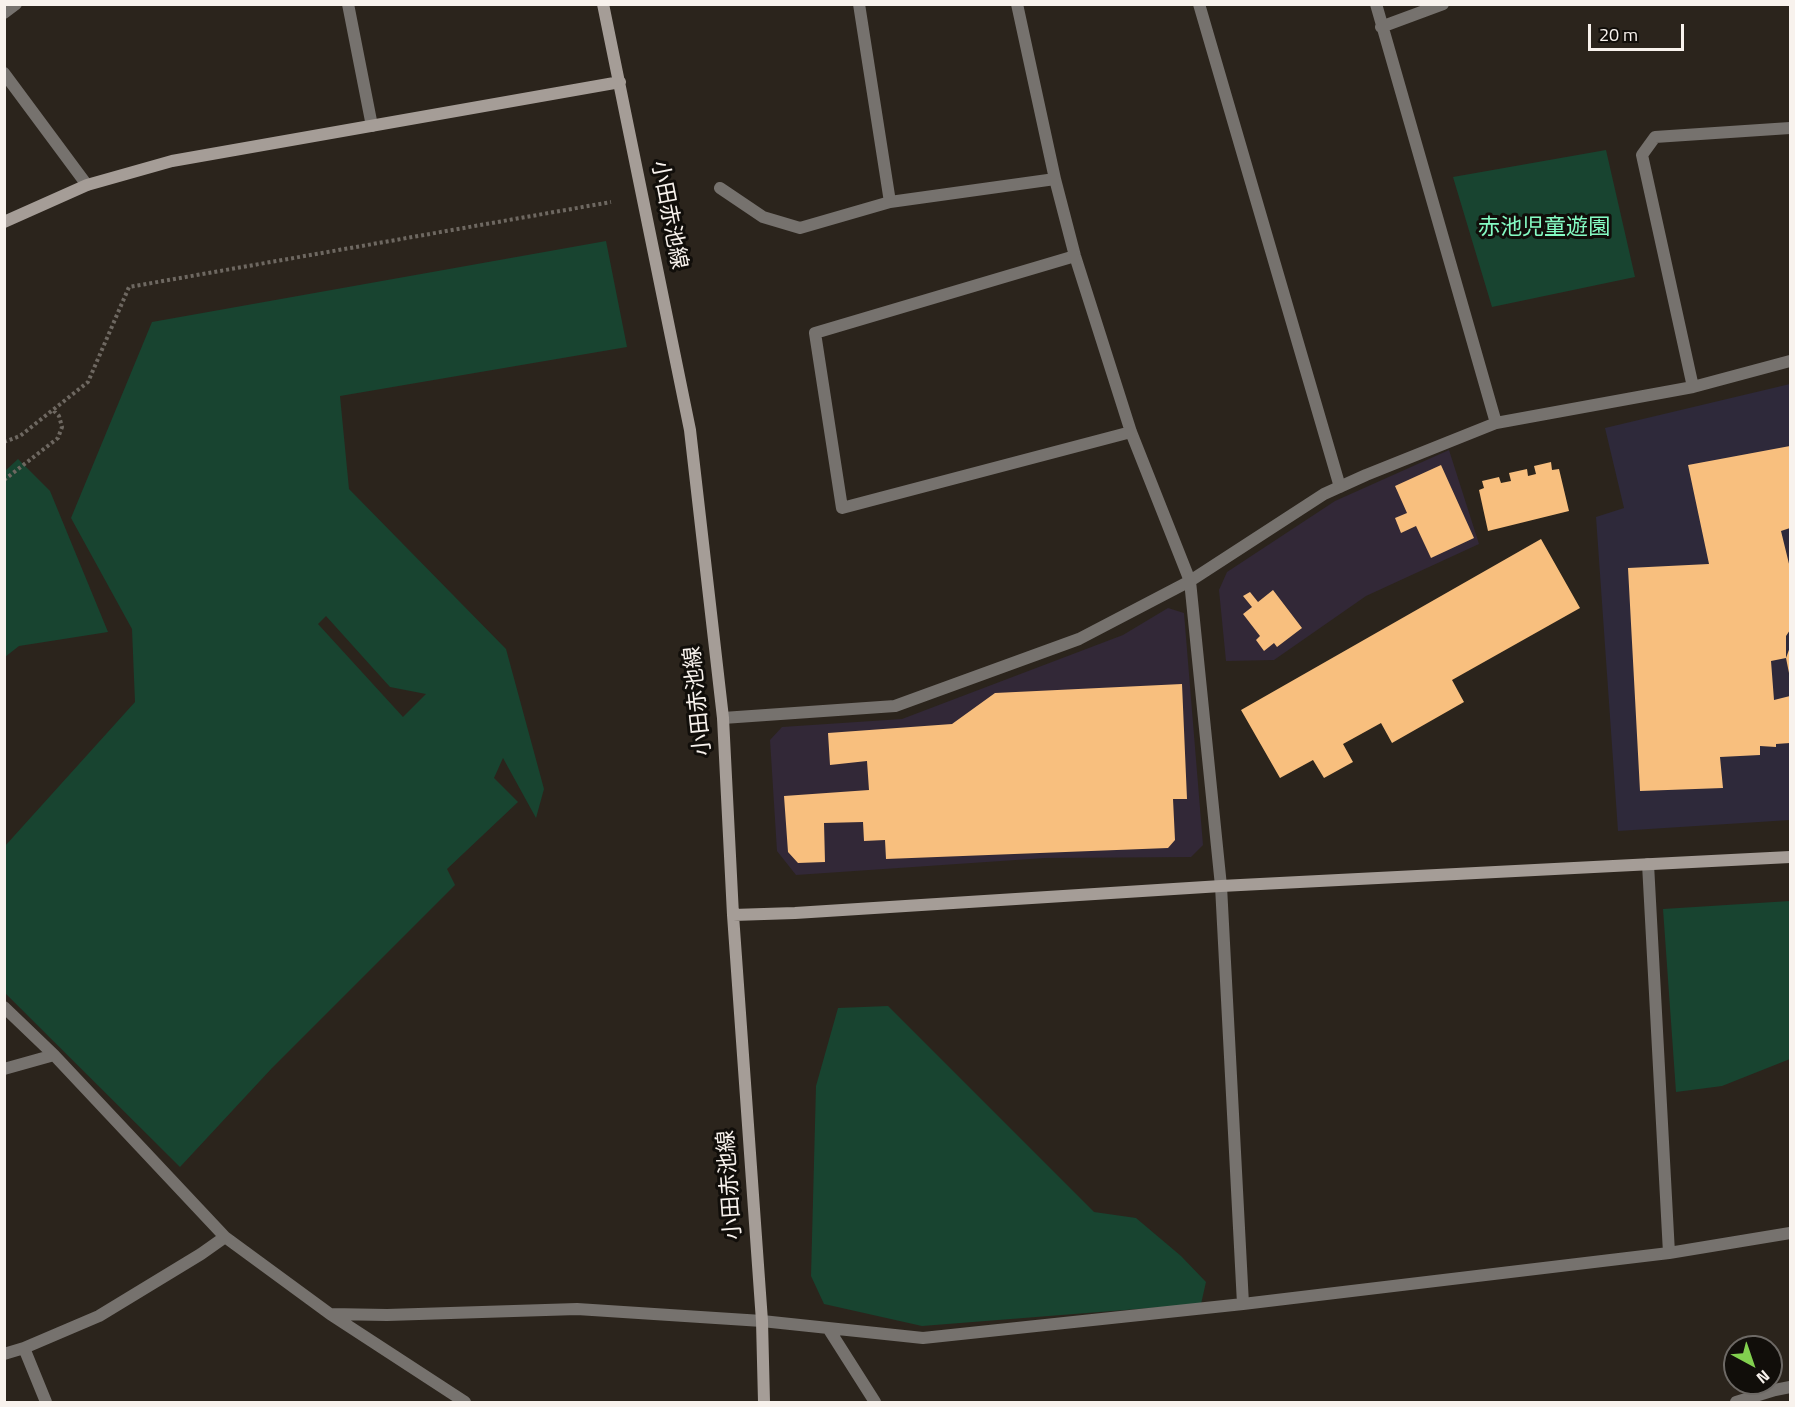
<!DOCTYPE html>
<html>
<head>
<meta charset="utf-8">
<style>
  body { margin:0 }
  #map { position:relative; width:1795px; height:1407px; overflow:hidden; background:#2b241c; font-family:"Titillium Web",sans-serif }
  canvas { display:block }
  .frame { position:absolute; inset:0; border:6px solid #f8f2ed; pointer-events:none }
  .north { position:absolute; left:1723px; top:1335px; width:60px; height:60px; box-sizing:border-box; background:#110e0a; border:2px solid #6d6965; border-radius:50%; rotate:140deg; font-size:16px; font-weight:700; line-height:24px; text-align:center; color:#f8f2ed }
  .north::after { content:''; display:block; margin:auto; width:21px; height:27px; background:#82d04f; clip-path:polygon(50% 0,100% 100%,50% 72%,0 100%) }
  .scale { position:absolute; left:1588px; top:24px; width:96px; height:27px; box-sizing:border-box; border:3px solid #f8f2ed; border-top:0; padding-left:8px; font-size:18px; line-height:21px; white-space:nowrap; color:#f8f2ed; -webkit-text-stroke:4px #110e0a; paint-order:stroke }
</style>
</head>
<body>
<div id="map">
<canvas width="1795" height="1407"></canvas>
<div class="frame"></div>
<div class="north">N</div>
<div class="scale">20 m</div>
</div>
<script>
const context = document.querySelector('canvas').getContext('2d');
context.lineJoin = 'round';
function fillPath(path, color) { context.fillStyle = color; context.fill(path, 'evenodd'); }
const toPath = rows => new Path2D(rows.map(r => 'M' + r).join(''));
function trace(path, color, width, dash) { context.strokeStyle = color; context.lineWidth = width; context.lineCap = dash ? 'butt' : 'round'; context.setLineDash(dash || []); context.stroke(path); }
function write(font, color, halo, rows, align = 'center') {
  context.font = font + ' "Titillium Web","Noto Sans JP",sans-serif'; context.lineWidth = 6; context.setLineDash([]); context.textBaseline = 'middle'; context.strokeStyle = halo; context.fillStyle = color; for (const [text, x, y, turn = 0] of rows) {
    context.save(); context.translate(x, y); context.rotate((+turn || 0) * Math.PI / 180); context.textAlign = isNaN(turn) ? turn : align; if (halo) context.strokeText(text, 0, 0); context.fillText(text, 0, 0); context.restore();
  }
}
const commercial = toPath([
  [1449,450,1479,544,1366,596,1274,660,1226,661,1219,590,1227,572,1335,501],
  [1168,608,1184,613,1203,845,1191,857,1045,858,796,875,777,851,770,740,782,727,902,719,1123,635]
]);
const education = toPath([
  [1790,384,1790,820,1618,831,1596,517,1624,508,1605,428]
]);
const green = toPath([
  [1606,150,1635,277,1492,307,1453,177],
  [606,241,627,347,340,396,349,489,506,649,544,789,536,818,503,758,494,778,518,802,447,869,455,885,272,1068,180,1167,4,992,5,846,135,702,132,629,71,518,152,322],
  [326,616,390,687,426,694,403,717,318,624],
  [18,459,50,491,108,632,19,646,5,657,5,471],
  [1790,901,1790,1059,1722,1086,1676,1092,1663,909],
  [888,1006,1094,1212,1136,1218,1181,1256,1206,1282,1201,1304,922,1326,824,1304,811,1276,816,1086,838,1008]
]);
const building = toPath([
  [1790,446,1790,528,1781,531,1790,568,1790,630,1786,636,1786,658,1790,647,1790,678,1786,658,1771,661,1774,700,1790,696,1790,743,1776,744,1776,747,1760,746,1760,755,1720,757,1723,788,1640,791,1628,568,1709,564,1688,465],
  [1551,462,1552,470,1559,469,1569,511,1488,531,1479,490,1484,488,1482,481,1499,477,1501,483,1511,481,1509,473,1527,469,1528,476,1536,474,1534,466],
  [1441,465,1474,538,1431,558,1416,526,1401,533,1395,518,1407,513,1395,486],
  [1541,539,1580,608,1452,680,1464,702,1392,743,1381,723,1343,744,1353,762,1324,778,1313,760,1280,778,1241,710],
  [1273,590,1302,628,1277,647,1274,643,1264,651,1256,640,1260,636,1243,614,1252,607,1243,596,1250,592,1258,602],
  [1182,684,1187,799,1173,799,1175,840,1168,848,886,859,885,840,864,841,863,822,824,823,825,862,798,863,788,852,784,796,869,790,867,761,830,765,828,733,952,724,995,693]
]);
const path = toPath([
  [4,442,20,436,88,382,129,287,611,202],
  [4,480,58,438,62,427,59,416,53,410]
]);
const street = toPath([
  [348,4,372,126],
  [859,4,890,202],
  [1017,4,1055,179,1075,256,1131,432,1190,581,1221,886,1243,1304],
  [1199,4,1340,487],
  [1376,4,1496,423],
  [4,13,16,4],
  [1381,27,1443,4],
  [4,73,87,185],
  [720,188,763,217,800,228,890,202,1055,179],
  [1075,256,815,333,842,508,1131,432],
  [1693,387,1642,155,1655,137,1790,128],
  [723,718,895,706,1079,639,1190,581,1324,494,1366,475,1496,423,1693,387,1790,361],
  [1648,864,1669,1253],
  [4,1007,54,1055,225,1237,330,1314,465,1402],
  [4,1069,54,1055],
  [330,1314,387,1315,577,1309,762,1321,923,1338,1243,1304,1669,1253,1790,1233],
  [828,1328,875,1402],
  [24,1348,46,1402],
  [4,1354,24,1348,99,1316,201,1254,225,1237],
  [1736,1402,1775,1390,1790,1387]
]);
const secondary = toPath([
  [603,4,690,430,723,718,733,915,762,1321,764,1402],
  [4,222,87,185,172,161,620,82],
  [733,915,795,913,1221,886,1790,857]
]);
const streetNames = [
  ["小田赤池線",668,215,79],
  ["小田赤池線",699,701,-96],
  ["小田赤池線",731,1185,-94]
];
const parkNames = [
  ["赤池児童遊園",1544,229]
];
fillPath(commercial, '#322837');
fillPath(education, '#2e293a');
fillPath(green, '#184430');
fillPath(building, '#f8bf7e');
trace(path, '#6e6861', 4, [3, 3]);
trace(street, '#76726e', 12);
trace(secondary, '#a59d97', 12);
write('22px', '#f8f2ed', '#110e0a', streetNames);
write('22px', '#85fbc3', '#110e0a', parkNames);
</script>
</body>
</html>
